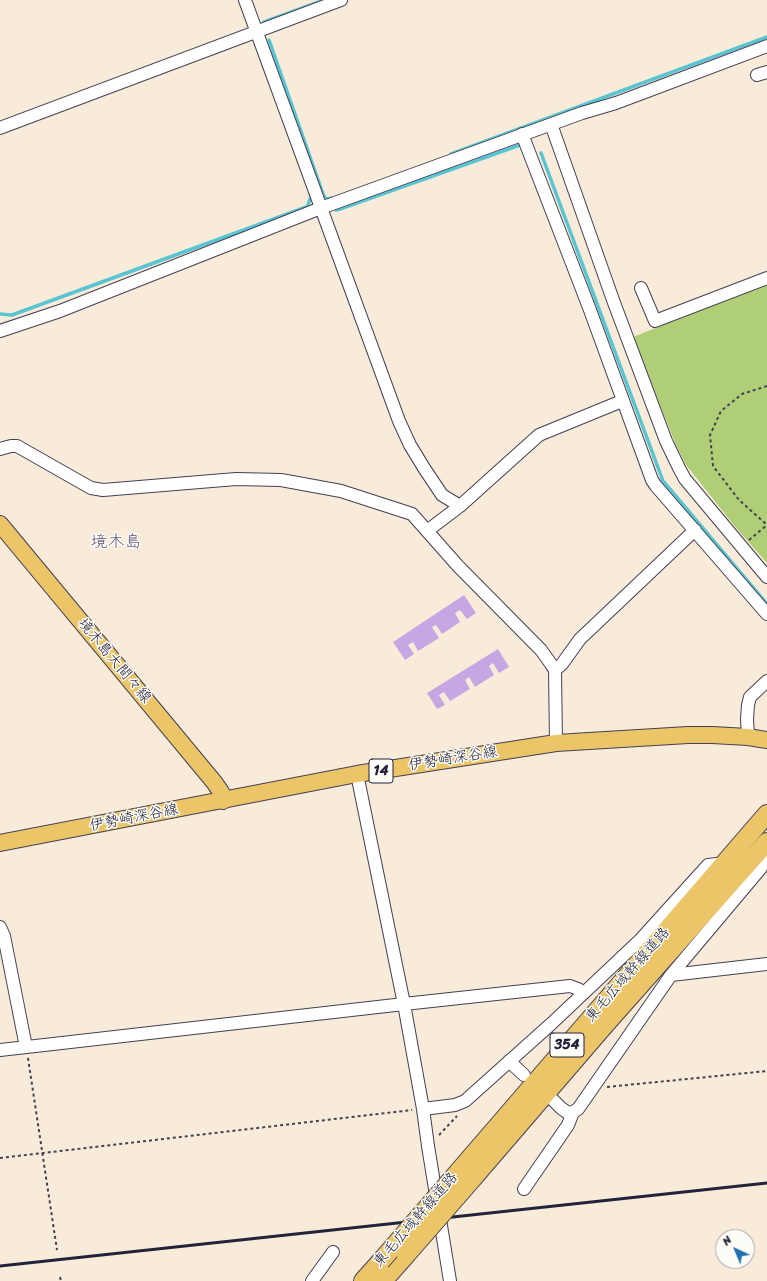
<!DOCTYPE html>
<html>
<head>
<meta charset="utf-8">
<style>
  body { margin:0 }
  #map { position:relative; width:767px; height:1281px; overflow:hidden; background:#f9ebd9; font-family:Sriracha,sans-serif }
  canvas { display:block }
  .north { position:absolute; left:715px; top:1229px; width:40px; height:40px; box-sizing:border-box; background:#fdfcf7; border:1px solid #a5a5ac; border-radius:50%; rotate:316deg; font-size:11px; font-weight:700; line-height:16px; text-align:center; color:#22223b }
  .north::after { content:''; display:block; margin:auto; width:14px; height:18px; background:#1f6fb2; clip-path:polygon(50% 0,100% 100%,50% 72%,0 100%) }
</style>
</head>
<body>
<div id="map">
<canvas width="767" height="1281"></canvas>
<div class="north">N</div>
</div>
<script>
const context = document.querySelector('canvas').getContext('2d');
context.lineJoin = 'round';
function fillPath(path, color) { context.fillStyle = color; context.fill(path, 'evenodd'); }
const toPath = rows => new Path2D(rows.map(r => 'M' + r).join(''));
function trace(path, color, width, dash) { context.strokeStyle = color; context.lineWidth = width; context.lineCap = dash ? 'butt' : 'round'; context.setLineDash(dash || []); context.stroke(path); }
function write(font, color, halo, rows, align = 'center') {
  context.font = font + ' Sriracha,"Klee One",sans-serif'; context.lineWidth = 3; context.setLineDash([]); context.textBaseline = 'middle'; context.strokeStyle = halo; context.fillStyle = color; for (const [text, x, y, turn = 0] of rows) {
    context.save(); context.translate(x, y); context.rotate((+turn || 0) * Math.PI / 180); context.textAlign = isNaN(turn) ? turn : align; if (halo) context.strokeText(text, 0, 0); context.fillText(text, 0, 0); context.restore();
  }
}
const green = toPath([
  [767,284,767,563,737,529,686,465,676,445,633,337]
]);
const stream = toPath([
  [264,22,324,0],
  [269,40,323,194,325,198,328,199,332,198],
  [541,153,663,481,767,604],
  [451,154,767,37],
  [308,205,311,196,310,193],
  [336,210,340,209,520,145],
  [0,314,12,315,309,206]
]);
const building = toPath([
  [464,595,476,613,467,619,460,610,455,613,460,622,442,634,436,625,432,627,439,638,418,651,413,642,408,645,414,654,405,660,393,642],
  [498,649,509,667,499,673,493,663,489,666,494,675,475,687,469,677,465,680,470,689,450,701,444,692,439,695,445,705,437,709,427,693]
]);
const path = toPath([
  [767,386,742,394,721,411,710,435,713,466,739,500,767,525],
  [749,540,767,525],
  [28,1058,57,1250],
  [607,1087,767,1071],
  [439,1135,457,1116],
  [0,1158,412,1110],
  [60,1277,61,1281]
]);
const minor = toPath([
  [245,0,399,421,410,445,424,468,442,495,460,506],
  [757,75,767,72],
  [551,124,613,300,666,441,679,468,685,479,767,577],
  [0,128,341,0],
  [522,134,590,310,652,480,656,486,767,614],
  [641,288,655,321,767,278],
  [0,331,60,311,321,208,582,113,616,103,767,46],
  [0,449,11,446,17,446,91,488,103,490,236,479,281,480,341,491,412,514,458,566,541,650,551,664,555,670,556,743],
  [427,531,460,506,539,435,622,401],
  [555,670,562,664,580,639,695,530],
  [748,737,747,719,748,705,750,697,767,681],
  [357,774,404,1004,423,1109,428,1146,450,1281],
  [0,927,4,936,26,1047],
  [671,975,767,964],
  [0,1050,404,1004,570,986,578,989,584,993],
  [509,1061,524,1075],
  [553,1100,561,1108,568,1113,573,1112,578,1109,671,975,761,868,764,847],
  [423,1109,455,1105,465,1101,551,1024,641,939,708,865,725,863],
  [524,1189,568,1125,573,1112],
  [312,1281,333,1252]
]);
const major = toPath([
  [0,524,214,782,221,792,223,801],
  [0,843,357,774,556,743,688,735,712,735,748,737,767,740]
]);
const highway = toPath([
  [459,1171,767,814],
  [474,1177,604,1026,767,842],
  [363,1281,381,1261],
  [383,1281,406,1255]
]);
const rail = toPath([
  [0,1266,767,1183]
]);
const highwayBridge = toPath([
  [406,1255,474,1177],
  [381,1261,459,1171]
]);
const shields = [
  [381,771,24],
  [567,1045,34]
];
const shieldNames = [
  ["14",381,771],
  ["354",567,1045]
];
const streetNames = [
  ["境木島大間々線",114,661,50],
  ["伊勢崎深谷線",453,759,-9],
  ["伊勢崎深谷線",134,818,-11],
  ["東毛広域幹線道路",628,975,-49],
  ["東毛広域幹線道路",416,1220,-49]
];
const quarterNames = [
  ["境木島",116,543]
];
fillPath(green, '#b0ce75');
trace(stream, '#59c5d2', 3.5);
fillPath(building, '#c7a7e3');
trace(minor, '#424053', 14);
trace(major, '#424053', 18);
trace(highway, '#424053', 20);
trace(path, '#424053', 2, [3, 3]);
trace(minor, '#fff', 12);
trace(major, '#edc569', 16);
trace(highway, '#edc569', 18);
trace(rail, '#22223b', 3);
trace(highwayBridge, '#424053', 20, []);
trace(highwayBridge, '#edc569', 18);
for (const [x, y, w] of shields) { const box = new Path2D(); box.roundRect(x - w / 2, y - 12, w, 24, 3); context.fillStyle = '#fdfcf7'; context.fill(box); trace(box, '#22223b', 1); }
write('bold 14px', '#22223b', null, shieldNames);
write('15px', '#22223b', '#fdfcf7', streetNames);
write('17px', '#5c5176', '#fdfcf7', quarterNames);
</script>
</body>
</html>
